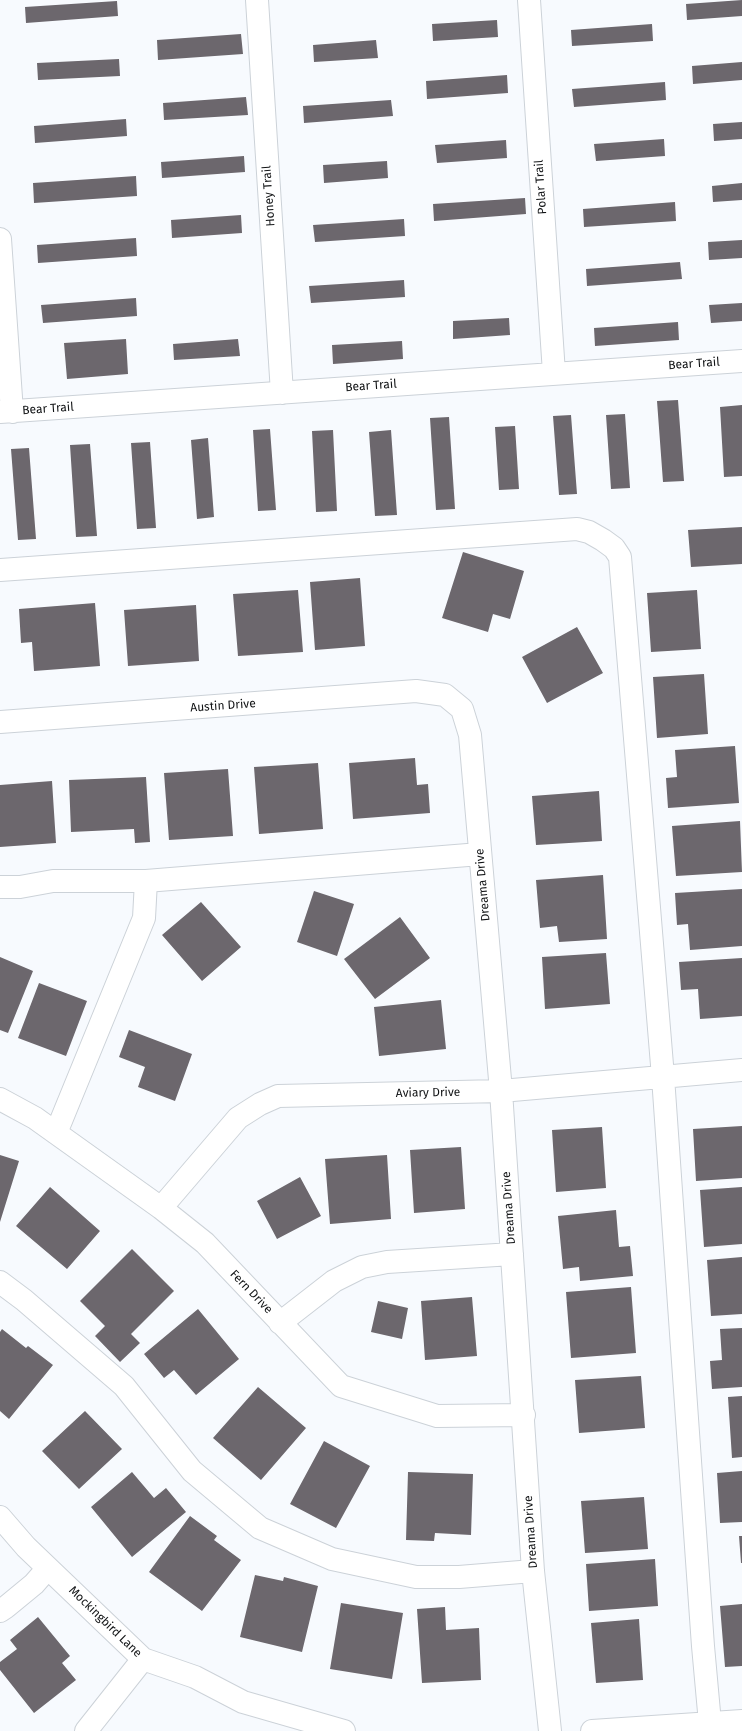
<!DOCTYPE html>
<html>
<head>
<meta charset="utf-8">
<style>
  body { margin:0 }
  canvas { display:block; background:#f7fafe }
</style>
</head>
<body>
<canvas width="742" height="1731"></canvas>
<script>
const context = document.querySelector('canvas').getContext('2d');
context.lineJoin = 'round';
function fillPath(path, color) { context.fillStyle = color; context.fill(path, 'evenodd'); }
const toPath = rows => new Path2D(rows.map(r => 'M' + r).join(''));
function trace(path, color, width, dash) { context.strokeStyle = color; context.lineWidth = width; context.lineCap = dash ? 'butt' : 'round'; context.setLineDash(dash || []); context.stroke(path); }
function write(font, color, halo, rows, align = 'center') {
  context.font = font + ' "Fira Sans",sans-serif'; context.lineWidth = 3; context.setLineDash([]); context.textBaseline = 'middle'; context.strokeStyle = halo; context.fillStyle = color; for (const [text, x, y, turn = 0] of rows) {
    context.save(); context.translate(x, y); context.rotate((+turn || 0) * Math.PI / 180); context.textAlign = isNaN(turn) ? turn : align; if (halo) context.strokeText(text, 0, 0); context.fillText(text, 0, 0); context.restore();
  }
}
const building = toPath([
  [742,0,742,16,687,20,686,4],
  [117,1,118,16,26,23,25,7],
  [497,20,498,37,433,41,432,24],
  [652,24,653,41,572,46,571,30],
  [241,34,243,54,158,60,157,40],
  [376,40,378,58,314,62,313,45],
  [119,59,120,76,38,80,37,63],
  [742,62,742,80,693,84,692,66],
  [507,75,508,93,427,99,426,81],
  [665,82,666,100,574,107,572,89],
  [246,97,248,115,164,120,163,103],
  [391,100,393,116,304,123,303,106],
  [126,119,127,136,35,143,34,126],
  [742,122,742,139,714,141,713,124],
  [664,139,665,156,596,161,594,144],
  [506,140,507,158,437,163,435,145],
  [244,156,245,172,162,178,161,162],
  [387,161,388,178,324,183,323,165],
  [136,176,137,196,34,203,33,183],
  [742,183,742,200,713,202,712,186],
  [525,198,526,214,434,221,433,204],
  [675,202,676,221,584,227,583,209],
  [241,215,242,233,172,238,171,220],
  [404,219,405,236,315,242,313,225],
  [136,238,137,256,38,263,37,245],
  [742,240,742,258,709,260,708,242],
  [680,262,682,279,587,286,586,269],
  [404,280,405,297,311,303,309,286],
  [136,298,137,316,43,323,41,305],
  [742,303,742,321,711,323,709,305],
  [509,318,510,335,453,339,453,321],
  [678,322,679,340,595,346,594,328],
  [126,339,128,374,67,379,64,343],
  [238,339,240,356,174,360,173,344],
  [402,341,403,359,333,364,332,345],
  [678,400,684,481,663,482,657,401],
  [742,405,742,476,724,477,720,407],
  [625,414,630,488,611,489,606,415],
  [571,415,577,494,559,495,553,416],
  [449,417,455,509,436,510,430,418],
  [515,426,519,489,499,490,495,427],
  [270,429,276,510,258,511,253,430],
  [333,430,337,511,316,512,312,431],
  [391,430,397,515,375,516,369,432],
  [208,438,214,517,197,519,191,440],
  [150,442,156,528,137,529,131,443],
  [90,444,97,536,76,537,70,445],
  [29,448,36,539,18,540,11,449],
  [742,527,742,564,691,567,688,530],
  [463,552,524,571,510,619,493,614,488,632,442,618],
  [360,578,365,646,315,650,310,582],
  [298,590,303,652,238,656,233,594],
  [697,590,701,649,651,652,647,593],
  [95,603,100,666,34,671,32,642,21,643,19,609],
  [196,605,199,661,128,666,124,610],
  [577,627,603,673,547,703,522,657],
  [704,674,708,734,657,738,653,677],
  [735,746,739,803,668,808,666,778,677,777,675,750],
  [415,758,417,785,428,784,430,813,353,819,349,763],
  [318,763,323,829,259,834,254,767],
  [228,769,233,836,169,840,164,773],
  [146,777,150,842,135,843,134,829,71,832,69,780],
  [52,781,56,843,0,847,0,785],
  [599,791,602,841,536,845,532,796],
  [740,821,742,872,676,876,672,826],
  [603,875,607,939,559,942,557,926,540,928,536,880],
  [742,889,742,946,690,950,688,924,677,925,675,893],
  [314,891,354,904,337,956,297,942],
  [201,902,241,947,202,981,162,935],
  [400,917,430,958,375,999,344,959],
  [606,953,610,1004,545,1009,542,957],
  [0,957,33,971,8,1033,0,1030],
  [742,958,742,1016,700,1019,698,989,681,990,679,962],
  [39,983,87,1001,66,1056,18,1038],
  [441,1000,446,1049,379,1056,374,1007],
  [129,1030,192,1054,175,1101,138,1087,145,1067,119,1057],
  [742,1126,742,1178,696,1181,693,1129],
  [602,1127,606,1188,556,1192,552,1130],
  [461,1147,465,1209,414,1213,410,1150],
  [0,1155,19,1161,0,1222],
  [387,1155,391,1219,330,1224,325,1159],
  [300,1177,321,1216,277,1239,257,1201],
  [50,1187,100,1231,67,1269,16,1226],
  [742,1187,742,1244,704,1247,700,1190],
  [616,1210,619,1247,630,1246,633,1276,580,1281,579,1267,563,1269,558,1216],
  [132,1249,174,1291,131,1334,140,1343,120,1362,95,1336,105,1326,80,1301],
  [742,1257,742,1314,711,1316,707,1260],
  [631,1287,636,1353,571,1358,566,1292],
  [472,1297,477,1356,425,1360,421,1301],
  [378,1301,408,1308,402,1339,371,1332],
  [198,1309,239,1359,196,1395,174,1370,164,1378,144,1354],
  [742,1328,742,1387,712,1389,710,1361,722,1360,720,1329],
  [2,1329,26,1348,28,1346,53,1365,9,1419,0,1411,0,1332],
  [641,1376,645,1428,579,1433,575,1380],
  [258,1387,306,1428,261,1480,213,1438],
  [742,1396,742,1457,732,1458,728,1397],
  [85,1411,122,1449,79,1489,42,1451],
  [324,1441,370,1466,336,1528,290,1504],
  [742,1471,742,1522,720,1523,717,1473],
  [132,1472,154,1498,166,1488,186,1512,132,1557,91,1507],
  [408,1472,473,1474,471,1535,435,1533,434,1541,406,1540],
  [644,1497,648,1549,585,1553,581,1501],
  [190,1516,217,1536,214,1540,241,1560,202,1611,149,1572],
  [739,1536,742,1536,742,1563,741,1563],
  [655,1559,658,1606,589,1611,586,1564],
  [255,1575,283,1581,284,1577,318,1586,302,1652,240,1637],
  [341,1603,403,1613,392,1679,330,1669],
  [742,1604,742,1666,725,1667,720,1606],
  [445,1607,446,1630,479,1628,481,1680,422,1683,417,1609],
  [38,1617,70,1656,62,1663,76,1680,34,1713,0,1670,0,1662,17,1649,10,1640],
  [639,1619,643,1680,596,1683,591,1623]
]);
const minor = toPath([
  [257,0,282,393],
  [529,0,554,373],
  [0,239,12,412],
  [0,412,742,361],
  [0,570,577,529,589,532,603,540,614,548,620,557,663,1077,703,1646,710,1723],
  [0,722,416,691,445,695,462,709,470,735,501,1091,533,1571,550,1731],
  [0,887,20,887,53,881,146,881,480,854],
  [0,1099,35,1118,161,1208,205,1243,341,1386,437,1416,524,1415],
  [56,1133,144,918,146,881],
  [161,1208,238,1118,260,1104,278,1096,501,1091,742,1070],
  [0,1282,24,1300,124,1386,192,1471,260,1528,332,1559,416,1577,459,1577,533,1571],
  [280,1323,334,1281,362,1267,387,1262,512,1254],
  [0,1517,26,1547,143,1659,195,1677,243,1702,344,1731],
  [0,1611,6,1607,34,1584,48,1568],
  [86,1731,143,1659],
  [592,1731,742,1721]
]);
const streetNames = [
  ["Polar Trail",541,187,-94],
  ["Honey Trail",269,196,-94],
  ["Bear Trail",694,364,-4],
  ["Bear Trail",371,386,-4],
  ["Bear Trail",48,409,-4],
  ["Austin Drive",223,706,-4],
  ["Dreama Drive",483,885,-95],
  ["Aviary Drive",428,1093,-1],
  ["Dreama Drive",509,1208,-94],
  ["Fern Drive",251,1292,46],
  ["Dreama Drive",531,1532,-94],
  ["Mockingbird Lane",105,1622,44]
];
fillPath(building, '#6c676d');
trace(minor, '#ccd2d8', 24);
trace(minor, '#fff', 22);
write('12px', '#101214', '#fff', streetNames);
</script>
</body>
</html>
